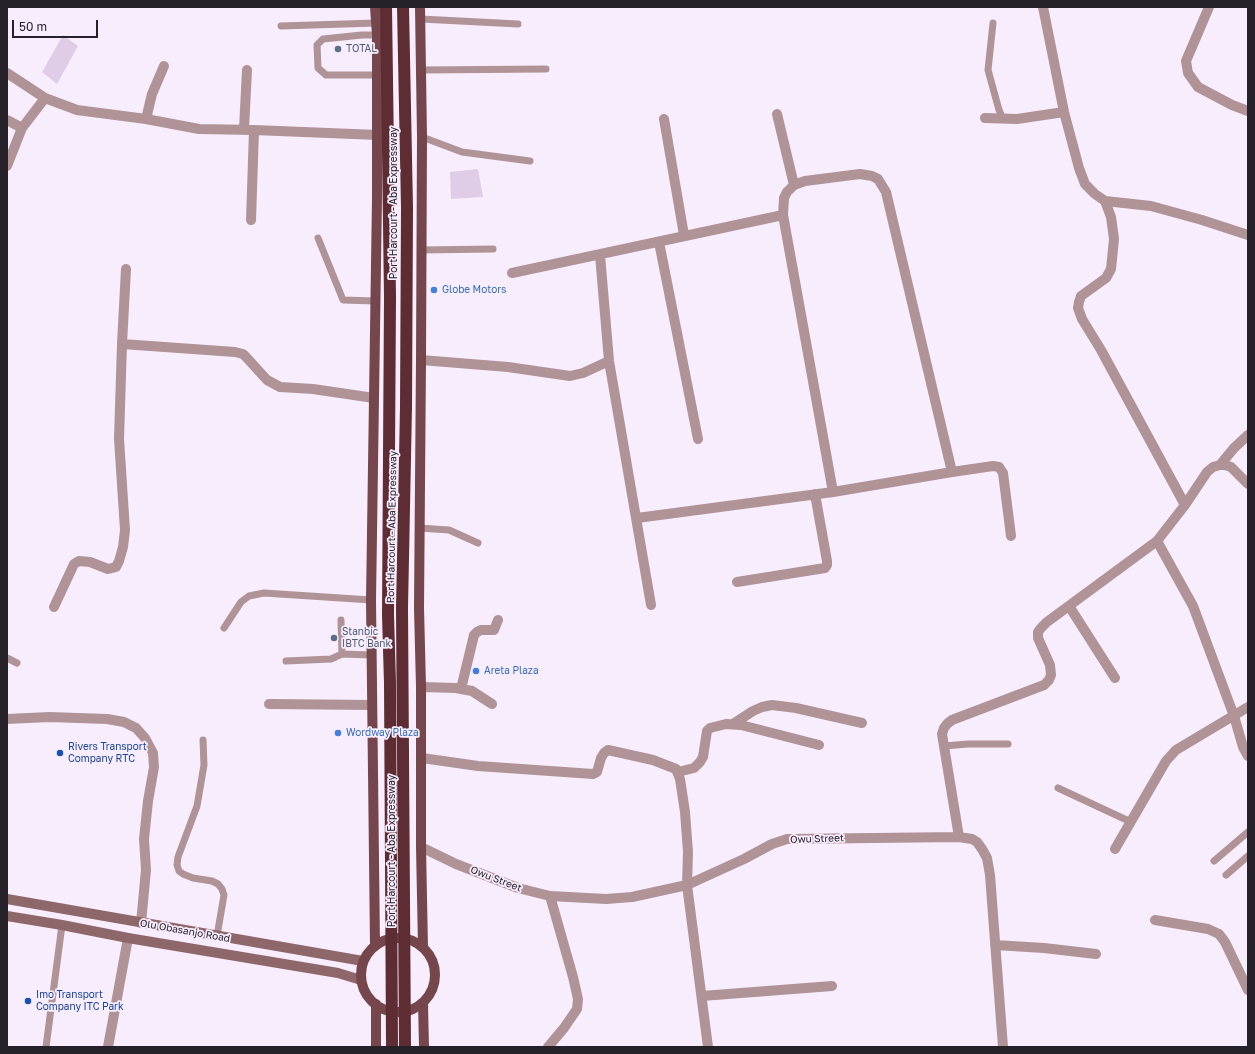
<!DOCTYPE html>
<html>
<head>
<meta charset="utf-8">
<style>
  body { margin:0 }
  #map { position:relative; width:1255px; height:1054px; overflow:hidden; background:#f8edfd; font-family:"Golos Text",sans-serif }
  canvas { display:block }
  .frame { position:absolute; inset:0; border:8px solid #262029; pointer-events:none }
  .scale { position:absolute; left:12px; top:20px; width:86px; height:18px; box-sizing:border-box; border:2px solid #262029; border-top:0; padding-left:5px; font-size:12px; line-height:14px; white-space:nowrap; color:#262029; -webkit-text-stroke:3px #f8edfd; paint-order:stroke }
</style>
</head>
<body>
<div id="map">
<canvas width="1255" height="1054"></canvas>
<div class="frame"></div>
<div class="scale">50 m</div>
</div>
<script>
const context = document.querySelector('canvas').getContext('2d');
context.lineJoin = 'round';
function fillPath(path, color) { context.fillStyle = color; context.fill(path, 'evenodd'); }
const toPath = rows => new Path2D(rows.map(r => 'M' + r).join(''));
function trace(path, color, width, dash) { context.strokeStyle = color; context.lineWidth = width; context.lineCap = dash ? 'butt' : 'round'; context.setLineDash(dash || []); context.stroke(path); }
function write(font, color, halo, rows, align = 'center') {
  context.font = font + ' "Golos Text",sans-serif'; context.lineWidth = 3.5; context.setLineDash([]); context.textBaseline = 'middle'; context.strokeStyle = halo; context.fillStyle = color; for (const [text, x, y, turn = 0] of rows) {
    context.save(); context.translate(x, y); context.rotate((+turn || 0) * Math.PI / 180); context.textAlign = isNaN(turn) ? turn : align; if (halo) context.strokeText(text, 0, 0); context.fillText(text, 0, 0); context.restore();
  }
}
const building = toPath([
  [63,35,78,46,57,84,42,72],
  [478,169,483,197,451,199,450,172]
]);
const lane = toPath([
  [421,19,518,24],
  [993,23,988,70,999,110,1003,119],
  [281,26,376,23],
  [377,35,362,35,323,39,317,45,318,68,326,75,377,75],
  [421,70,546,69],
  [422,137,462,152,530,161],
  [318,238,343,300,375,301],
  [421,250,493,249],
  [419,528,449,530,478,543],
  [341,620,342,654,371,655],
  [224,628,241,602,249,596,264,593,371,600],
  [7,658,17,663],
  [286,661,331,659,342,654],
  [203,740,204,765,197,806,178,857,177,865,179,871,183,874,193,878,212,881,218,884,222,889,224,895,217,936],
  [944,746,968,744,1008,744],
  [1058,788,1131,822],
  [1214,861,1248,832],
  [1226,875,1248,856],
  [46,1047,62,925]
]);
const street = toPath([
  [1043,7,1064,112,1079,168,1085,184,1095,194,1105,201,1151,206,1202,220,1248,235],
  [1209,7,1186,61,1188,73,1198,87,1232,105,1248,111],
  [7,73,45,98,77,110,146,119,199,129,254,130,378,135],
  [777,114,794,185],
  [985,118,1017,119,1064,112],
  [146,119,152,94,164,66],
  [664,119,684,235],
  [7,120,22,128],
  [244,129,247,70],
  [7,166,22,128,45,98],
  [1105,201,1111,217,1114,239,1111,269,1106,278,1081,296,1079,302,1078,308,1082,319,1101,350,1185,505],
  [251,220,254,130],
  [659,242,698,439],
  [600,255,609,361,651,605],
  [512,273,783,215],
  [122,344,235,352,243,354,247,358,267,380,280,387,313,389,374,398],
  [421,360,508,367,570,376,583,373,609,361],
  [1220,465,1234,448,1248,435],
  [833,492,783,215,784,198,787,192,794,185,805,181,860,174,872,176,878,179,886,192,952,472],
  [637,518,833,492,952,472,993,466,999,467,1003,473,1011,536],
  [1157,541,1193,606,1234,716,1243,747,1248,756],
  [737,582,825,568,827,565,827,561,815,494],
  [1069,606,1115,678],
  [54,607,74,564,79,561,90,562,108,569,116,567,119,561,123,547,125,530,119,439,122,344,126,269],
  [421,687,456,688,472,691,492,704],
  [461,689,474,635,477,632,481,630,494,630,498,620],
  [269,704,372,705],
  [7,719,49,717,107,719,124,722,136,728,145,738,153,753,154,767,148,801,144,839,146,870,141,923],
  [733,724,753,711,762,707,772,705,796,708,862,723],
  [422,758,478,766,593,774,597,772,601,758,604,753,608,750,653,760,676,769,680,779,685,812,688,852,687,885,708,1047],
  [678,772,694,768,700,762,703,757,707,731,710,728,726,724,741,725,819,745],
  [959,837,942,734,944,728,947,724,952,720,1044,685,1049,680,1051,675,1050,665,1038,638,1038,632,1041,628,1047,622,1157,541,1185,505,1207,472,1213,467,1220,465,1225,465,1231,467,1248,484],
  [421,847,456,864,518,888,550,896,606,899,632,897,687,885,744,859,772,844,787,839,959,837,972,839,977,842,982,849,987,858,990,875,1003,1047],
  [1115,849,1166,761,1176,750,1248,707],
  [1155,920,1208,929,1219,934,1225,942,1248,990],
  [995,945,1044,948,1096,954],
  [702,996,832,986],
  [108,1047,128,938],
  [548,1047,564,1028,577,1009,578,999,573,977,550,896]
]);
const secondary = toPath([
  [7,899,363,961],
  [7,916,62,925,128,938,338,973,361,980]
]);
const primary = toPath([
  [420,7,422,137,421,360,419,608,421,687,421,847,423,947],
  '361 975a37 37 0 1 1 74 0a37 37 0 1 1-74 0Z',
  [375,945,371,600,377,197,377,35,375,7],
  [423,1003,424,1047],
  [376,1047,376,1004]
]);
const highway = toPath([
  [386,7,390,297,388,615,390,683,392,1047],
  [403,7,407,208,406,407,402,608,405,1047]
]);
const markers = [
  [338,49,4,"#5c6f8a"],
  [434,290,4,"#3f7fe0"],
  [334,638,4,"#5c6f8a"],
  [476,671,4,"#3f7fe0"],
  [338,733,4,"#3f7fe0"],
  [60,753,4,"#1a4fb4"],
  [28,1001,4,"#1a4fb4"]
];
const serviceNames = [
  ["TOTAL",346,49],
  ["Stanbic",342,632],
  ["IBTC Bank",342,644]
];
const streetNames = [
  ["Port Harcourt - Aba Expressway",394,203,-90],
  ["Port Harcourt - Aba Expressway",392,527,-89],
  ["Owu Street",817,839,-2],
  ["Port Harcourt - Aba Expressway",392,851,-90],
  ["Owu Street",496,879,21],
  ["Olu Obasanjo Road",185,931,10]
];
const shopNames = [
  ["Globe Motors",442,290],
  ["Areta Plaza",484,671],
  ["Wordway Plaza",346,733]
];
const transitNames = [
  ["Rivers Transport",68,747],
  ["Company RTC",68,759],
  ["Imo Transport",36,995],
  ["Company ITC Park",36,1007]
];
fillPath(building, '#dfcce7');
trace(lane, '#af9396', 7);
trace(street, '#af9396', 10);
trace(secondary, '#8e676b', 10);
trace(primary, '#75474c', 10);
trace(highway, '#5e2c33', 12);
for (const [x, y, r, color] of markers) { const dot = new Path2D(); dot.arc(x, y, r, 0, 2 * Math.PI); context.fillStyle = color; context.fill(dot); trace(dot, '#f8edfd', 1.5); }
write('10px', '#4e5e75', '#f8edfd', serviceNames, 'left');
write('10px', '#262029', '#f8edfd', streetNames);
write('10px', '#366cbe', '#f8edfd', shopNames, 'left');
write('10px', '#164399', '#f8edfd', transitNames, 'left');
</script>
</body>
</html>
